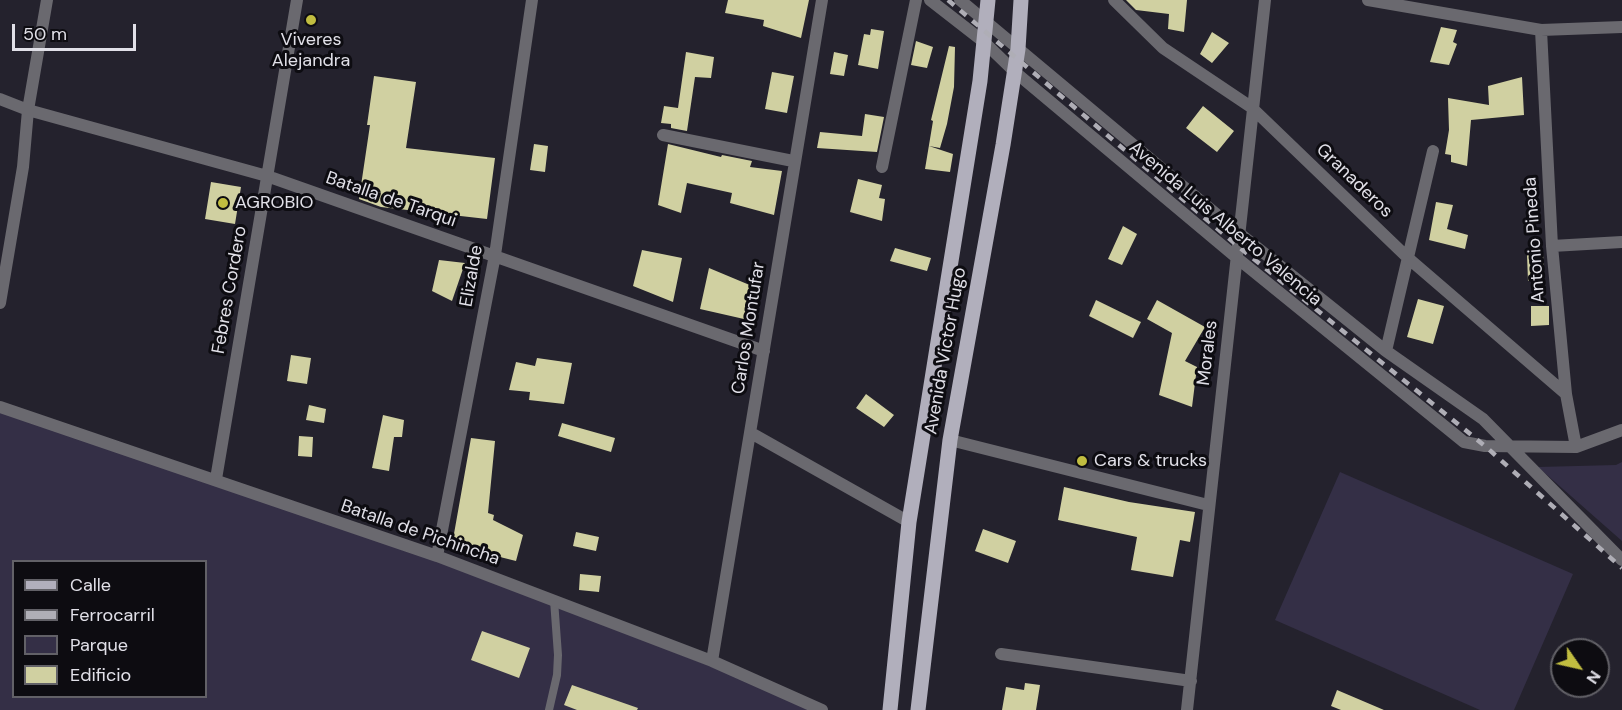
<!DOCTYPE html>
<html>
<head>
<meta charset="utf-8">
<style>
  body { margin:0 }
  #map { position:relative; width:1622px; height:710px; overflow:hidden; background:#24222d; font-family:"DM Sans",sans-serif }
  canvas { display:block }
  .legend { position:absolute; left:12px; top:560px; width:195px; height:138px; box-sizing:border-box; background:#0d0c11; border:2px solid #626167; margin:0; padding:8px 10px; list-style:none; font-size:18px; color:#e1e0e8 }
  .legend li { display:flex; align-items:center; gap:12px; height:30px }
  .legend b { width:30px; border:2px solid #626167 }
  .north { position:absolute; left:1550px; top:638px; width:60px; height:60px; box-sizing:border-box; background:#0d0c11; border:2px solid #626167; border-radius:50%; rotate:124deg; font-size:16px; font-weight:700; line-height:24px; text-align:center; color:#e1e0e8 }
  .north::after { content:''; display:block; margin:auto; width:21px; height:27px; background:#c1bd40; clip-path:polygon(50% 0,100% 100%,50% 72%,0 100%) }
  .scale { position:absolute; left:12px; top:24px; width:124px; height:27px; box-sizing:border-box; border:3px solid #e1e0e8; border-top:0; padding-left:8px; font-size:18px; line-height:21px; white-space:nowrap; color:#e1e0e8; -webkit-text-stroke:4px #0d0c11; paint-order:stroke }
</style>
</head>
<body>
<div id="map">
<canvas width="1622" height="710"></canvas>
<ul class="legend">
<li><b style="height:8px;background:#b1afbc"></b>Calle</li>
<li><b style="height:8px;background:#afaeb6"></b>Ferrocarril</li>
<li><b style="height:16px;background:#342f46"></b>Parque</li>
<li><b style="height:16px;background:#d0d0a1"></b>Edificio</li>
</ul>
<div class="north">N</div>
<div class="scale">50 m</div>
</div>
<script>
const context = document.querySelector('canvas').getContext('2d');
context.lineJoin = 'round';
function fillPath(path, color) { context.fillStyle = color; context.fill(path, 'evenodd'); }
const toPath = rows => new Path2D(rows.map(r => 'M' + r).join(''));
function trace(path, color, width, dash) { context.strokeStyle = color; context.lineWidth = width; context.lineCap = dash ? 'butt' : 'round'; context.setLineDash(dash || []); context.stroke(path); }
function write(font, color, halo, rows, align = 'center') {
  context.font = font + ' "DM Sans",sans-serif'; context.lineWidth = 6; context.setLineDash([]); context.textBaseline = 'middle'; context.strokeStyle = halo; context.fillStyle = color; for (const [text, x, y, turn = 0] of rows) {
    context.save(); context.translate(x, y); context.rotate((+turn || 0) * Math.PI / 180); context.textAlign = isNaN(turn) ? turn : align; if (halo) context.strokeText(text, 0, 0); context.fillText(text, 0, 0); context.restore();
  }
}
const green = toPath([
  [0,404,421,553,822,710,0,710],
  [14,562,206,562,206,696,14,696],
  [1622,462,1622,541,1538,467,1616,465],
  [1340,472,1573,574,1514,710,1480,710,1275,620]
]);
const building = toPath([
  [728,0,809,0,801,38,763,26,764,20,725,13],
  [1126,0,1187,0,1184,32,1168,29,1169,14,1136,10],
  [1441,27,1457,30,1453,42,1457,44,1449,65,1430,62],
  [871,29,884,31,878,69,858,65,864,34,870,35],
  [1212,32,1229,43,1212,63,1200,54],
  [916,41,933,47,927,68,911,65],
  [949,46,955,47,954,87,947,124,940,148,929,146,953,154,950,172,925,169,933,121,931,120],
  [686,52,714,57,711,78,695,77,687,131,671,128,671,124,661,123,664,106,678,108],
  [834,52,848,55,844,76,830,74],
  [772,72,794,76,787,113,765,109],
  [374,76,416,82,406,148,495,158,487,219,381,207,359,199,370,125,367,125],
  [1522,77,1524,115,1471,120,1467,166,1451,162,1451,155,1445,154,1449,130,1448,98,1489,105,1488,86],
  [1203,106,1234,131,1217,152,1186,128],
  [865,114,884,117,877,152,817,148,820,132,862,136],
  [534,144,548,146,545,172,530,170],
  [668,144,721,157,722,155,752,161,750,167,782,171,774,215,730,203,732,193,687,183,681,213,658,205],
  [858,179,882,185,879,198,885,199,882,221,850,212],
  [211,182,241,187,235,224,205,219],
  [1436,202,1453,205,1447,229,1468,235,1465,249,1429,240],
  [1123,226,1137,234,1122,265,1108,259],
  [895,248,931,258,927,271,890,261],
  [642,250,682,258,673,302,633,286],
  [1543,253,1544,280,1528,281,1527,255],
  [439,260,465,263,452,301,432,291],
  [709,268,752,286,744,319,700,309],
  [1418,299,1444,306,1433,344,1407,337],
  [1096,300,1141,322,1133,338,1089,316],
  [1157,300,1205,327,1185,361,1197,367,1192,407,1159,395,1172,333,1147,319],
  [1531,306,1549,306,1549,325,1531,326],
  [291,355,311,358,307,384,287,381],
  [537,358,572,363,564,404,529,400,530,392,509,390,516,362,535,366],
  [866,394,894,415,884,427,856,408],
  [309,405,326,409,324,423,306,420],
  [383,415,404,420,402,437,394,437,389,471,372,468],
  [562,423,615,438,611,452,558,436],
  [299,436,313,437,312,457,298,456],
  [471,438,495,441,488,513,494,515,493,520,523,535,516,561,452,545],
  [1064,487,1129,502,1195,512,1190,542,1180,540,1173,577,1131,570,1137,537,1058,520],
  [983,529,1016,541,1008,563,975,551],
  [576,532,599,537,596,551,573,546],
  [580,574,601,576,599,592,579,590],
  [482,631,530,648,519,678,471,660],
  [1025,683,1040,685,1036,710,1002,710,1006,687,1024,690],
  [572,685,638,708,637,710,577,710,564,705],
  [1337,690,1384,710,1341,710,1331,706]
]);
const service = toPath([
  [549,710,557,675,558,655,554,600]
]);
const minor = toPath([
  [930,0,984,42,1015,72,1237,258,1464,442,1485,446,1576,447,1622,430],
  [960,0,1239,233,1386,351,1483,419,1622,560],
  [1114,0,1163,48,1251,107,1408,258,1566,394],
  [1368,0,1541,30,1622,27],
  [1541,30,1552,246,1566,394,1576,447],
  [0,99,28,110,267,176,764,351],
  [663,135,793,161],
  [882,167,916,0],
  [1552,246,1622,242],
  [0,303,23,167,28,110,47,0],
  [1386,351,1433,151],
  [0,407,437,556,712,661,822,710],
  [751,433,909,522],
  [950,440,1208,505],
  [216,479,297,0],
  [437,556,495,255,532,0],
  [1001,654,1191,681],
  [712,661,822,0],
  [1187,710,1265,0]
]);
const primary = toPath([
  [890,710,909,522,980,81,988,0],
  [918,710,950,440,1003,145,1018,49,1021,0]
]);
const rail = toPath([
  [948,0,1239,247,1485,446,1622,568]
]);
const markers = [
  [311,20,6,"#c1bd40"],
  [223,203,6,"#c1bd40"],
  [1082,461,6,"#c1bd40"]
];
const poiNames = [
  ["Viveres",311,40,"center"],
  ["Alejandra",311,61,"center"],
  ["AGROBIO",235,203],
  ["Cars & trucks",1094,461]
];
const streetNames = [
  ["Granaderos",1354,181,44],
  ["Batalla de Tarqui",391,200,19],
  ["Avenida Luis Alberto Valencia",1225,224,40],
  ["Antonio Pineda",1535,240,-94],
  ["Elizalde",472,276,-80],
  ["Febres Cordero",230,290,-80],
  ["Carlos Montufar",749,328,-81],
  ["Avenida Victor Hugo",946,351,-80],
  ["Morales",1208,353,-83],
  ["Batalla de Pichincha",420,533,19]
];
fillPath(green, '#342f46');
fillPath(building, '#d0d0a1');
trace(service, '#6a696f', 8);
trace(minor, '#6a696f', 12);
trace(primary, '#b1afbc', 15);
trace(rail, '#afaeb6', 4.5, [8, 8]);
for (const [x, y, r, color] of markers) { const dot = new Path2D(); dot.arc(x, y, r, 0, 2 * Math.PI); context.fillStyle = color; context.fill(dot); trace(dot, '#0d0c11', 2); }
write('18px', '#e1e0e8', '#0d0c11', poiNames, 'left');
write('18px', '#e1e0e8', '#0d0c11', streetNames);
</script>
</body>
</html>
